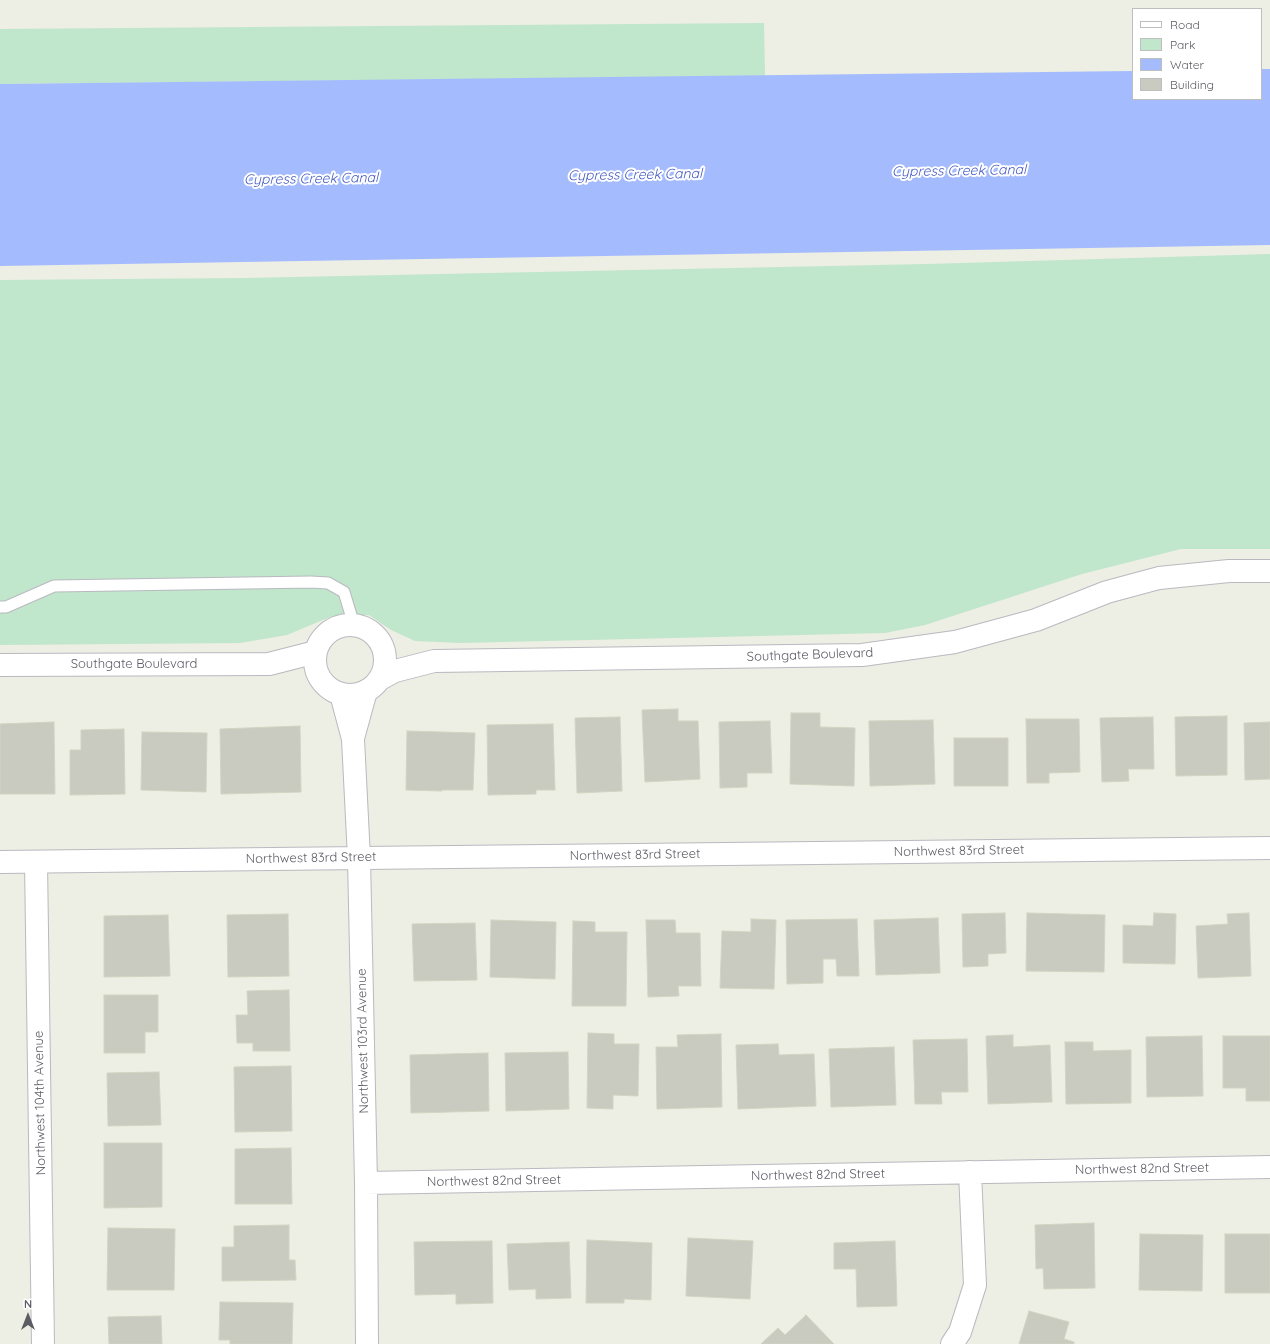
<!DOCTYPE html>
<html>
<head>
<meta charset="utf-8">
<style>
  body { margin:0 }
  #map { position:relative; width:1270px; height:1344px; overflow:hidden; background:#edeee4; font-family:Quicksand,sans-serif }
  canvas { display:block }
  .legend { position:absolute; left:1132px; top:8px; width:130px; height:92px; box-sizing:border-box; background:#fff; border:1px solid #bebec1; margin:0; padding:5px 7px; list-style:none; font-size:12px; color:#5c5d64 }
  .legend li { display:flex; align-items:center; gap:8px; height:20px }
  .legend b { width:20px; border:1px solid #bebec1 }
  .north { position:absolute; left:8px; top:1296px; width:40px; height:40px; -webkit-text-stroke:3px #fff; paint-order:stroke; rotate:0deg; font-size:11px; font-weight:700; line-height:16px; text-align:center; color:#5c5d64 }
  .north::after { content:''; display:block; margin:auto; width:14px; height:18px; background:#5c5d64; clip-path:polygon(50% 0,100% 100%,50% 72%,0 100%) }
</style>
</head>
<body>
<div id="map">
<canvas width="1270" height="1344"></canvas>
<ul class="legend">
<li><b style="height:5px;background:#fff"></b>Road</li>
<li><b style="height:11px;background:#c0e6cc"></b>Park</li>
<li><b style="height:11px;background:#a4bbfe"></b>Water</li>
<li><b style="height:11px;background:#c9cac0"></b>Building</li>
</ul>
<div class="north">N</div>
</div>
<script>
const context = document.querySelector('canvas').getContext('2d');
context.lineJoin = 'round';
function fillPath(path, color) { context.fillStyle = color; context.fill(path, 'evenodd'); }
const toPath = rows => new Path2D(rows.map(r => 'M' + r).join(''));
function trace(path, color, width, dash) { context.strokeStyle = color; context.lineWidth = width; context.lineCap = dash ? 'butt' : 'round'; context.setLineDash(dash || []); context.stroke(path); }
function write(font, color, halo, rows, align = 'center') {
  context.font = font + ' Quicksand,sans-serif'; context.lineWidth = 4; context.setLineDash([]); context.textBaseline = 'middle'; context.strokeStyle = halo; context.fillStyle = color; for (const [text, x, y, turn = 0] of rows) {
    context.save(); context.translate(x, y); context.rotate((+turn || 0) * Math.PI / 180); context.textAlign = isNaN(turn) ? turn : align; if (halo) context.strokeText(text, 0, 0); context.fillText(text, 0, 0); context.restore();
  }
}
const green = toPath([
  [764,23,765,76,0,84,0,29],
  [1270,254,1270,549,1181,549,1082,574,925,625,885,633,461,643,415,641,391,630,369,615,330,617,287,635,240,643,0,645,0,280,246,278,927,264]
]);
const water = toPath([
  [1261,69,1270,69,1270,245,0,266,0,84,1133,71,1133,99,1261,99]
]);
const building = toPath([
  [678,709,678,721,698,721,700,779,645,782,642,710,678,709],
  [791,713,820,713,820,727,855,728,854,786,790,784,791,713],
  [1227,716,1227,775,1176,776,1175,717,1227,716],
  [620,717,622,791,577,793,575,718,620,717],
  [1153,717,1154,769,1128,769,1129,781,1102,782,1100,718,1153,717],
  [1026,719,1079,719,1080,772,1049,773,1049,783,1027,783,1026,719],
  [933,720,935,784,870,786,869,721,933,720],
  [770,721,772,773,747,773,747,787,720,788,719,722,770,721],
  [54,722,55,794,0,794,0,724,54,722],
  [1270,722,1270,779,1245,780,1244,723,1270,722],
  [553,724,555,790,536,790,536,794,488,795,487,725,553,724],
  [300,726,301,792,221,794,220,729,300,726],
  [124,729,125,794,70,795,70,750,81,750,81,730,124,729],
  [407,731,475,733,473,790,442,790,442,791,406,790,407,731],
  [142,732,207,733,206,792,141,790,142,732],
  [954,738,1008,738,1008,786,954,786,954,738],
  [1005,913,1006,953,988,954,988,966,963,967,962,914,1005,913],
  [1027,913,1105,915,1104,972,1026,971,1027,913],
  [1154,913,1176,914,1175,964,1123,963,1123,925,1153,926,1154,913],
  [1249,913,1251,976,1198,978,1196,926,1228,924,1227,914,1249,913],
  [288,914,289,976,228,977,227,915,288,914],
  [168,915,170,976,104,977,104,916,168,915],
  [938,918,940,973,876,975,874,920,938,918],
  [751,919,776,920,774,989,720,988,722,931,751,932,751,919],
  [857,919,859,976,837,976,836,959,823,959,823,983,787,984,786,920,857,919],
  [491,920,556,922,555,979,490,977,491,920],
  [646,920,675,920,676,933,700,933,701,986,678,986,679,996,648,997,646,920],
  [573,921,595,922,595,932,627,932,626,1006,572,1006,573,921],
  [475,923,477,980,414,981,412,924,475,923],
  [289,990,290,1051,253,1051,253,1043,237,1043,236,1015,248,1015,247,991,289,990],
  [104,995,158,995,158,1032,145,1032,145,1053,104,1053,104,995],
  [588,1033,614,1034,614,1044,639,1044,638,1096,613,1095,613,1109,587,1108,588,1033],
  [721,1034,722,1107,657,1109,656,1047,678,1047,677,1035,721,1034],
  [1013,1035,1013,1047,1050,1045,1052,1102,988,1104,986,1036,1013,1035],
  [1202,1036,1203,1096,1147,1097,1146,1037,1202,1036],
  [1223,1036,1270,1036,1270,1101,1246,1101,1246,1088,1223,1088,1223,1036],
  [967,1039,968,1092,941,1092,942,1104,915,1104,913,1040,967,1039],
  [1065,1042,1093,1042,1093,1051,1131,1050,1131,1103,1066,1104,1065,1042],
  [778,1044,779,1055,814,1054,816,1106,738,1109,736,1045,778,1044],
  [894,1047,896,1105,831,1107,829,1049,894,1047],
  [568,1052,569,1109,506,1111,505,1053,568,1052],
  [488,1053,489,1111,411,1113,410,1055,488,1053],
  [291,1066,292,1131,235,1132,234,1067,291,1066],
  [159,1072,161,1125,108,1126,107,1073,159,1072],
  [104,1143,162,1143,162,1207,104,1208,104,1143],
  [291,1148,292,1204,235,1204,235,1149,291,1148],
  [1094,1223,1095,1288,1044,1289,1043,1268,1036,1269,1035,1225,1094,1223],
  [289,1225,289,1260,295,1260,296,1280,222,1281,222,1247,234,1247,234,1226,289,1225],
  [108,1228,175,1229,174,1290,107,1290,108,1228],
  [1140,1234,1203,1235,1202,1291,1139,1290,1140,1234],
  [1225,1234,1270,1234,1270,1293,1225,1293,1225,1234],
  [688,1238,753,1241,750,1299,686,1296,688,1238],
  [587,1240,652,1243,651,1300,624,1299,624,1303,586,1303,587,1240],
  [492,1241,493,1303,456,1304,456,1294,415,1295,414,1242,492,1241],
  [895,1241,897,1306,857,1307,856,1269,834,1269,834,1243,895,1241],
  [569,1242,571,1298,536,1299,536,1289,509,1290,507,1244,569,1242],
  [220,1302,293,1303,292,1344,230,1344,230,1340,219,1340,220,1302],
  [1029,1311,1069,1322,1064,1339,1074,1342,1074,1344,1019,1344,1029,1311],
  [806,1315,834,1344,761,1344,778,1328,785,1335,806,1315],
  [161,1316,162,1344,109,1344,108,1317,161,1316]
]);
const service = toPath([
  [0,607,6,607,54,586,311,582,328,583,344,592,354,625]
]);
const minor = toPath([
  [341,694,353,739,359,858,366,1183,367,1344],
  [353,738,366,691],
  [0,862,1270,848],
  [36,862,43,1344],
  [366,1183,1270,1167],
  [952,1344,960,1332,975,1285,970,1172]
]);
const tertiary = toPath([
  '315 660a35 35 0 1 1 70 0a35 35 0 1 1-70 0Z',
  [0,665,269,664,316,652],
  [380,679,395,671,434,661,862,655,955,642,1036,620,1107,592,1159,578,1229,571,1270,571]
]);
const streetNames = [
  ["Southgate Boulevard",810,655,-2],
  ["Southgate Boulevard",134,664],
  ["Northwest 83rd Street",959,851,-1],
  ["Northwest 83rd Street",635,855,-1],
  ["Northwest 83rd Street",311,858,-1],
  ["Northwest 103rd Avenue",363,1041,-91],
  ["Northwest 104th Avenue",40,1103,-91],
  ["Northwest 82nd Street",1142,1169,-1],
  ["Northwest 82nd Street",818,1175,-1],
  ["Northwest 82nd Street",494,1181,-1]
];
const waterNames = [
  ["Cypress Creek Canal",959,171,-1],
  ["Cypress Creek Canal",635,175,-1],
  ["Cypress Creek Canal",311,179,-1]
];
fillPath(green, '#c0e6cc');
fillPath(water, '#a4bbfe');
fillPath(building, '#c9cac0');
trace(building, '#d3d3c2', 1);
trace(service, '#b9b9c0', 13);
trace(minor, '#b9b9c0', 24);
trace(tertiary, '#b9b9c0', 24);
trace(service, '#fff', 11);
trace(minor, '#fff', 22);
trace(tertiary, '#fff', 22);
write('13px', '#5c5d64', '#fff', streetNames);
write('italic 14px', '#465cc2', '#fff', waterNames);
</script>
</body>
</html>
